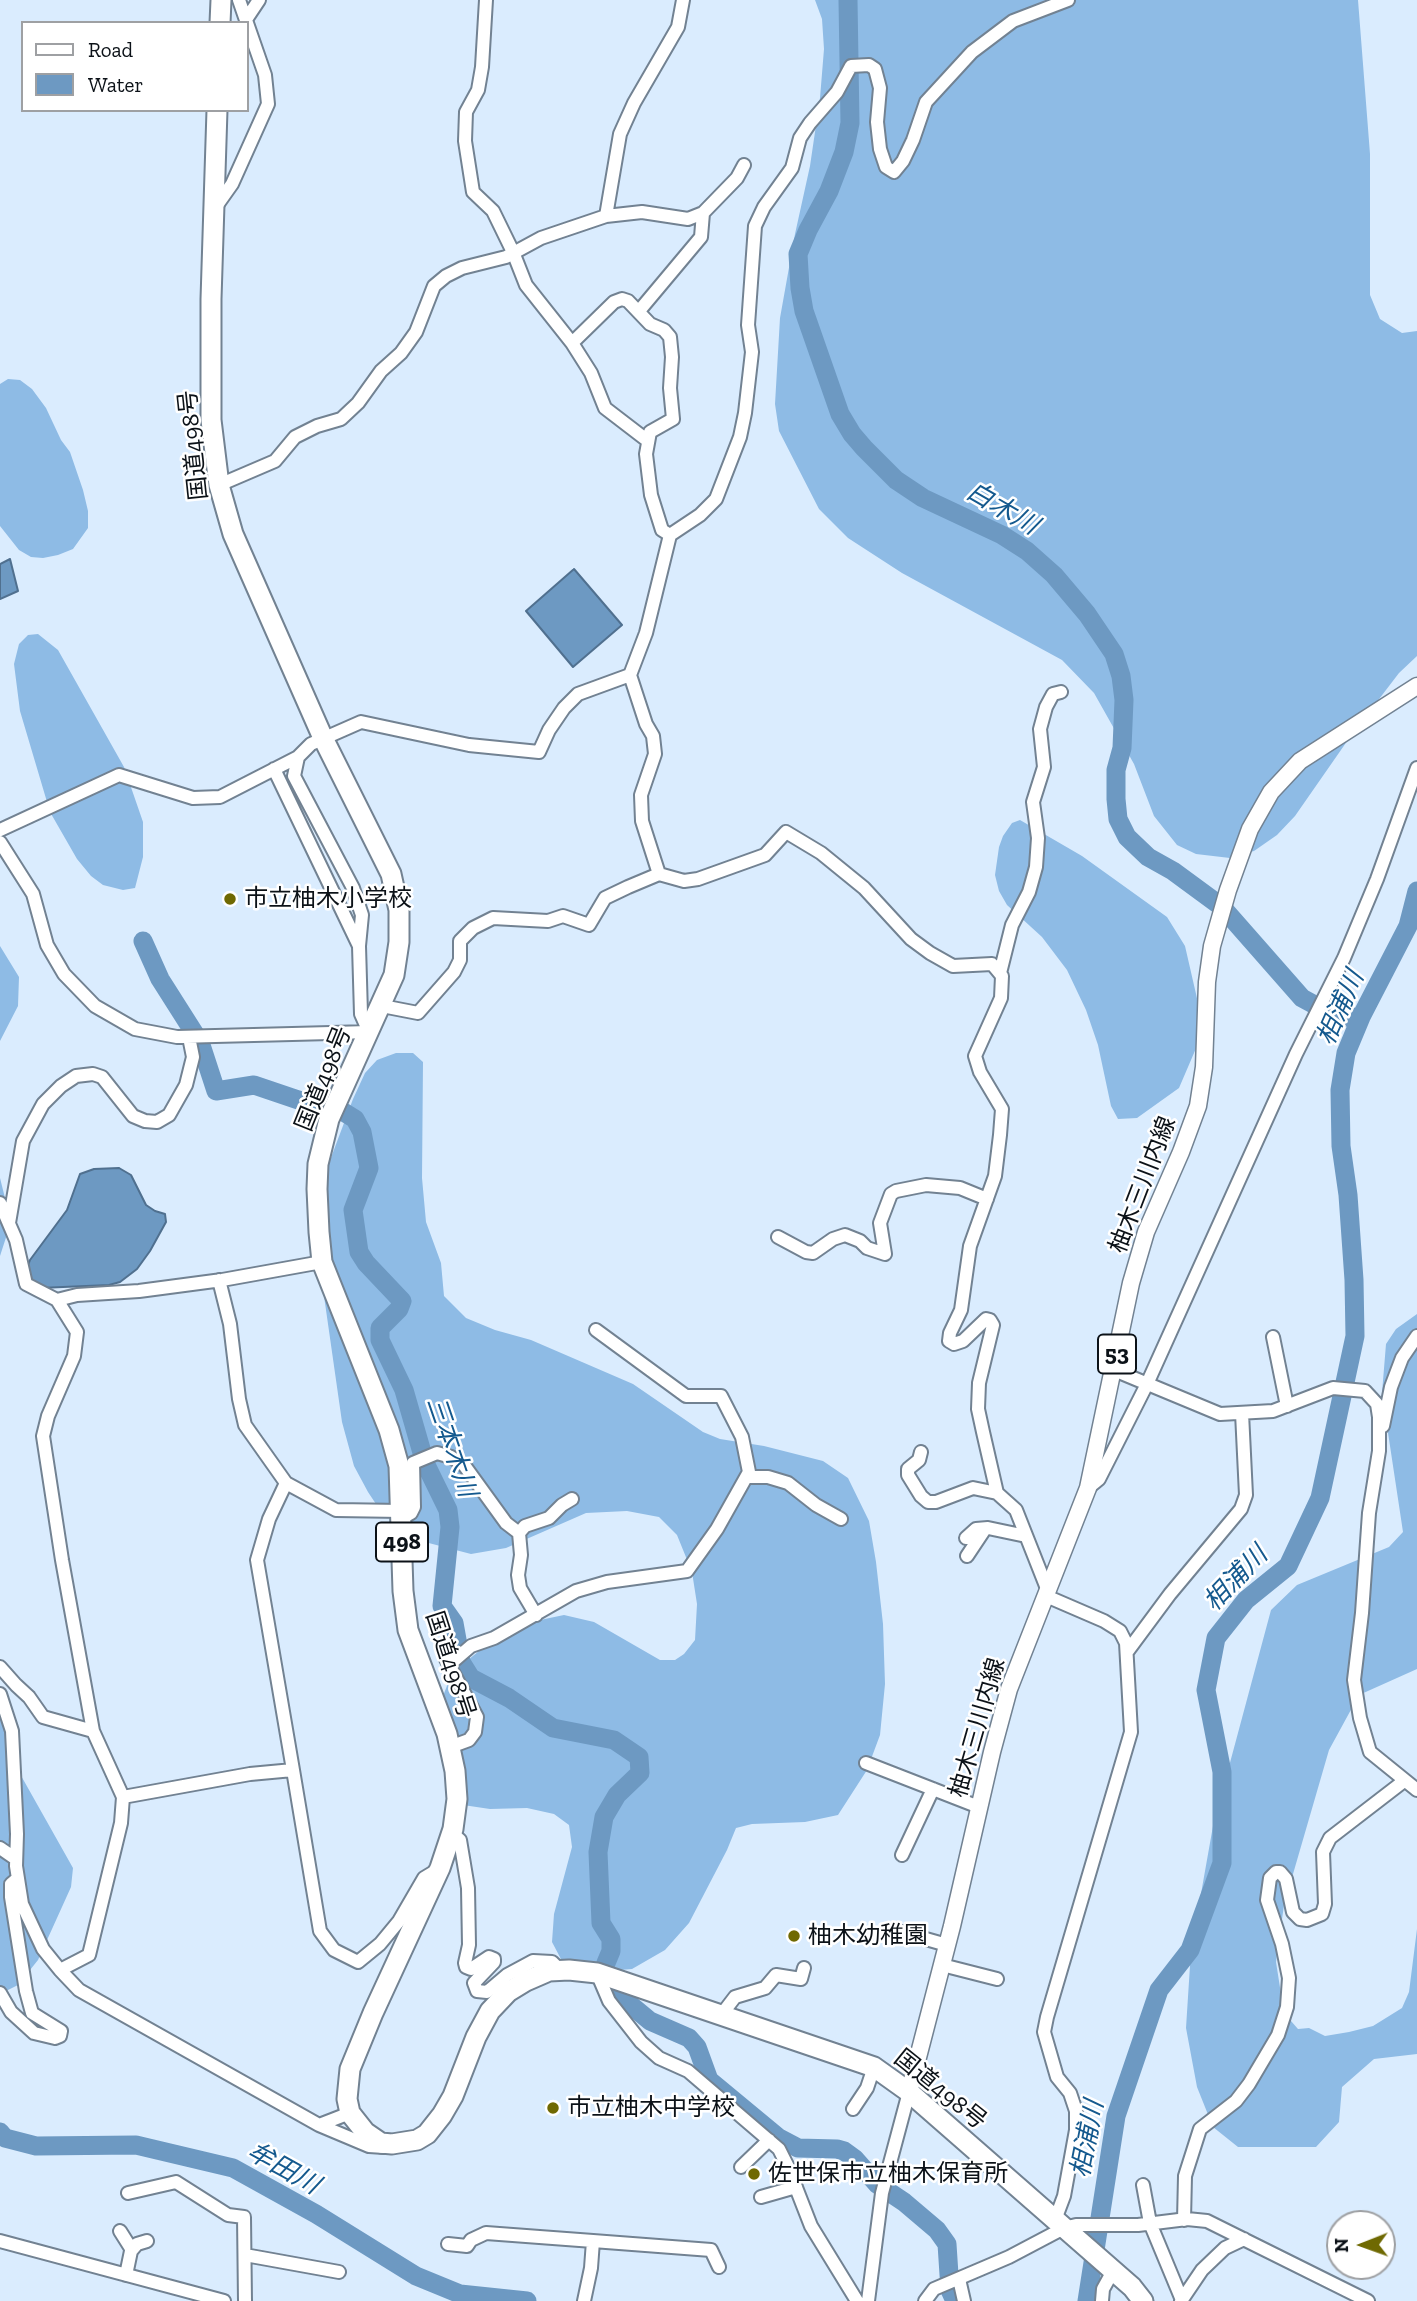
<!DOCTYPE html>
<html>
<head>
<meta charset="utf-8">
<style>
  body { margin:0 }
  #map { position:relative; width:1417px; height:2301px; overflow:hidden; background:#daecfe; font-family:"Zilla Slab",serif }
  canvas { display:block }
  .legend { position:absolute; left:21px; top:21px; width:228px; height:91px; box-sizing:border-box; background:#fff; border:2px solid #9ea0a3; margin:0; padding:9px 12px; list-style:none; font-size:21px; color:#0c1218 }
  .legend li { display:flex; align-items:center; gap:14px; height:35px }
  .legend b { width:35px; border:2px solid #9ea0a3 }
  .north { position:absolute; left:1326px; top:2210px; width:70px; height:70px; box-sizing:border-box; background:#fff; border:2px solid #9ea0a3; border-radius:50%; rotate:269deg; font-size:19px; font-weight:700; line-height:28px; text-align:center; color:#0c1218 }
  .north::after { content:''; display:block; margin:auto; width:24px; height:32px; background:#6f6902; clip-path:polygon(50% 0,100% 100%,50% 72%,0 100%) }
</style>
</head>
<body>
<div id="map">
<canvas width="1417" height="2301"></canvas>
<ul class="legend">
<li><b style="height:9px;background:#fff"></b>Road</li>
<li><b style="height:19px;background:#6d99c2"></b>Water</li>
</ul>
<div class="north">N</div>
</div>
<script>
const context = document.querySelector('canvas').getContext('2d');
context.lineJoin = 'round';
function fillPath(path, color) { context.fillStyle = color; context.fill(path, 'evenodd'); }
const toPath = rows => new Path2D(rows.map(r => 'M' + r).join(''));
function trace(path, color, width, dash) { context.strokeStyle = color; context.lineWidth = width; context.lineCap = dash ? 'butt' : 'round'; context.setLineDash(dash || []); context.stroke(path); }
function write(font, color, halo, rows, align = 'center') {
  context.font = font + ' "Zilla Slab","Noto Sans JP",serif'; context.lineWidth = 5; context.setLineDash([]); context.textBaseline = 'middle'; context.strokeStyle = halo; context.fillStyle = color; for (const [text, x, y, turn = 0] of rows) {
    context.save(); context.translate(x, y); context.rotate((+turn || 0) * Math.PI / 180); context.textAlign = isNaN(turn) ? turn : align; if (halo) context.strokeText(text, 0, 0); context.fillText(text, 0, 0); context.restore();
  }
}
const forest = toPath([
  [815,0,1358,0,1370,154,1370,295,1380,319,1402,333,1417,331,1417,656,1399,673,1350,737,1295,816,1277,835,1254,851,1230,858,1196,854,1177,845,1154,816,1134,764,1094,693,1062,660,902,573,848,538,819,509,779,431,775,404,780,318,795,234,810,166,820,98,824,49,822,19],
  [8,379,20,380,32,389,46,408,61,440,70,452,83,490,88,511,88,528,73,549,58,555,43,558,31,557,19,550,0,526,0,384],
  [38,634,58,650,124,767,143,822,143,857,135,888,123,890,103,885,91,876,77,859,50,812,20,711,14,664,19,644,28,635],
  [1020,820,1082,856,1167,917,1185,946,1199,1007,1197,1046,1179,1088,1137,1118,1118,1119,1111,1106,1098,1045,1086,1010,1067,970,1042,937,1007,905,999,891,995,875,999,847,1003,836,1012,823],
  [0,946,19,977,18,1006,0,1041],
  [396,1053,413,1053,423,1062,422,1178,426,1222,441,1263,444,1296,466,1318,495,1330,531,1340,633,1384,703,1432,720,1439,764,1446,823,1461,848,1478,869,1521,876,1562,883,1624,885,1684,880,1735,867,1770,838,1815,805,1822,752,1824,736,1828,727,1850,689,1923,665,1950,632,1969,583,1973,562,1961,552,1942,554,1914,572,1847,569,1825,554,1814,527,1808,490,1809,463,1805,443,1696,452,1673,479,1651,540,1620,564,1615,594,1622,660,1660,675,1660,684,1654,695,1640,697,1604,692,1572,677,1535,659,1517,627,1511,586,1513,506,1548,471,1554,421,1541,378,1507,368,1492,354,1466,342,1422,316,1240,326,1171,353,1099,365,1073,377,1060],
  [0,1178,11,1222,0,1256],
  [1417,1314,1417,1669,1359,1695,1329,1750,1284,1905,1276,1962,1284,2013,1298,2029,1309,2028,1325,2036,1349,2032,1373,2026,1402,2008,1409,1992,1417,1929,1417,2054,1374,2059,1342,2087,1339,2122,1316,2147,1238,2147,1213,2127,1197,2087,1186,2028,1191,1950,1213,1826,1271,1610,1297,1585,1389,1547,1403,1532,1382,1393,1386,1344,1396,1329],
  [0,1697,15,1765,73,1868,71,1887,38,1960,18,1985,0,1994]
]);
const water = toPath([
  [10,559,18,591,0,599,0,564,10,559],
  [574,569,622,625,573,667,526,611,574,569],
  [119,1168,131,1175,146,1205,155,1211,165,1214,166,1222,150,1251,137,1269,120,1282,109,1285,40,1288,31,1284,26,1271,30,1260,67,1210,80,1174,94,1169,119,1168]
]);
const river = toPath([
  [848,0,850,123,844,152,829,191,808,230,798,254,800,288,804,311,840,414,852,434,864,448,896,480,923,498,1002,535,1027,551,1054,575,1087,614,1114,654,1121,676,1124,700,1122,748,1116,770,1116,799,1118,819,1127,837,1148,857,1173,871,1222,907,1302,998,1337,1017,1361,1017],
  [143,941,160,979,200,1042,216,1091,254,1085,316,1106],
  [342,1111,355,1119,362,1132,369,1168,353,1210,359,1252,366,1263,402,1301,399,1309,380,1328,380,1340,404,1390,425,1463,448,1510,450,1527,442,1606,454,1623,461,1662,471,1678,509,1698,553,1728,614,1740,639,1757,640,1773,617,1795,604,1817,598,1852,601,1923,611,1939,611,1951,606,1963],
  [615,1992,650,2021,689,2038,697,2047,709,2080,779,2138,798,2148,837,2149,844,2151,855,2159,877,2184,904,2202,937,2230,947,2244,950,2290,955,2301],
  [0,2132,5,2138,36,2146,136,2145,233,2168,316,2214,416,2276,460,2294,527,2301],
  [1087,2301,1116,2116,1159,1990,1190,1950,1222,1863,1222,1772,1206,1690,1216,1638,1246,1600,1288,1566,1320,1498,1355,1336,1354,1280,1348,1195,1341,1146,1340,1090,1346,1053,1361,1017,1408,926,1417,891]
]);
const minor = toPath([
  [486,0,482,67,478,90,466,112,465,141,473,192,493,211,513,252,526,285,572,343,591,373,605,408,648,441],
  [247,18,259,0],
  [215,208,232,184,268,104,265,75,239,0],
  [606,216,620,134,634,103,678,27,683,0],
  [639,311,701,237,703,213],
  [572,343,614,302,622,299,628,301,650,324,664,330,670,337,672,357,670,388,673,419,650,432,646,454,651,495,662,530,670,535],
  [219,485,275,461,295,437,317,426,341,419,358,403,381,371,401,353,416,332,434,286,446,276,462,268,506,257,541,238,606,216,642,212,688,219,703,213,737,178,744,165],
  [298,757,294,776,353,888,362,915,359,946],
  [0,830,119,775,193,798,220,797,298,757,311,744,361,722,469,745,539,752,549,730,564,708,578,694,630,675],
  [0,842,33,894,47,945,64,974,95,1006,135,1029,177,1037,369,1032,361,1014,359,946,274,769],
  [659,874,642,821,641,795,655,754,653,736,646,724,630,675,646,633,670,535,700,515,716,499,740,437,745,413,752,352,748,325,755,226,764,207,792,168,800,138,810,123,837,92,851,66,869,65,875,69,880,88,877,122,880,149,886,167,894,172,903,161,913,140,926,102,972,52,1013,21,1068,0],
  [1000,973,1012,925,1029,892,1036,867,1038,838,1033,802,1044,767,1040,729,1046,707,1053,694,1061,692],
  [382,1006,418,1013,454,972,460,960,460,941,473,928,493,918,548,921,563,916,589,925,605,898,628,887,659,874,684,881,698,879,765,855,786,832,821,853,864,888,911,939,930,953,953,966,992,964,1002,976,1001,998,975,1056,980,1072,1002,1109,1000,1135,995,1176,970,1246,961,1310,950,1333,949,1341,954,1344,963,1341,986,1319,990,1320,993,1325,979,1383,978,1409,983,1432,997,1493,1016,1510,1048,1591],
  [0,1203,16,1240,26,1284,57,1300,77,1332,74,1356,48,1416,43,1436,62,1560,93,1731,123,1797,121,1823,89,1955,60,1970],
  [9,1223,23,1141,43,1104,61,1086,76,1076,93,1074,102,1077,133,1116,145,1121,157,1122,169,1115,186,1085,193,1057,189,1037],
  [778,1237,806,1252,813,1253,833,1239,845,1235,860,1241,867,1248,885,1254,880,1223,891,1194,896,1191,926,1185,960,1188,987,1199],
  [219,1280,230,1324,239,1399,245,1425,286,1483,336,1510,402,1511],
  [57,1300,77,1295,139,1291,222,1280,322,1262],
  [1273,1337,1287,1406],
  [1114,1370,1220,1414,1273,1411,1333,1388,1365,1391,1377,1404,1379,1417,1379,1451,1369,1513,1362,1613,1354,1680,1360,1718,1370,1752,1417,1790],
  [1383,1426,1391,1387,1402,1358,1417,1336],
  [921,1452,919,1460,908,1469,908,1475,921,1496,928,1502,936,1502,973,1488,997,1493],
  [747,1477,768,1477,788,1483,816,1505,841,1519],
  [286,1483,269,1519,257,1560,293,1770],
  [1088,1488,1099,1479,1147,1384,1296,1054,1344,958,1377,879,1417,768],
  [402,1518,411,1513,414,1507,413,1463,437,1453,451,1457,464,1465,506,1523,519,1533],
  [966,1538,976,1529,988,1528,1026,1536],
  [967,1556,985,1529],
  [1046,1596,1104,1621,1120,1631,1126,1643,1131,1732,1047,2017,1044,2032,1057,2077,1070,2093,1076,2111,1076,2130,1064,2196,1055,2220],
  [536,1615,520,1588,518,1575,521,1555,519,1533,525,1526,549,1518,562,1505,572,1499],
  [1127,1652,1170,1594,1241,1509,1246,1495,1242,1413],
  [446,1659,477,1717,475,1732,469,1740,450,1747],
  [449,1665,471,1646,494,1638,576,1591,607,1582,687,1571,717,1529,749,1472,742,1437,721,1396,686,1396,596,1330],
  [0,1667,16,1685,29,1697,43,1717,93,1731],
  [0,1694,12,1731,17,1834,16,1866,22,1904,43,1949,60,1970,79,1990,319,2125,350,2113],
  [866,1763,979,1807],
  [123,1797,250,1774,293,1770,320,1931,334,1950,358,1962,380,1944,399,1921,424,1878,439,1869],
  [452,1833,460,1840,468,1888,469,1945,465,1963,466,1967,471,1969,489,1957,494,1959,494,1962,474,1983,477,1991,487,1992,507,1975,533,1961,552,1962,560,1970],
  [0,1848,16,1859],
  [902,1855,933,1789],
  [894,1930,947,1945],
  [942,1965,997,1979],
  [597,1973,609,2001,641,2042,659,2058,688,2071,779,2149,788,2167,811,2226,857,2301],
  [0,1993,11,2012,34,2033,55,2038,60,2036,61,2031,32,2013,26,1991,11,1897,11,1884,18,1878],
  [722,2014,735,1997,765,1988,776,1975,801,1979,804,1968],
  [853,2109,867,2088,874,2067],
  [319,2125,369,2146,384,2147],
  [741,2167,769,2140],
  [1143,2185,1150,2223,1182,2300],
  [128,2193,176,2182,228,2215,244,2217,245,2301],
  [761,2197,796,2187],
  [1184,2220,1185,2176,1200,2129,1236,2101,1249,2084,1278,2035,1287,2007,1289,1978,1282,1944,1267,1900,1270,1878,1276,1872,1280,1872,1286,1879,1293,1912,1300,1919,1307,1920,1322,1914,1325,1904,1323,1852,1330,1838,1404,1781],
  [120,2231,132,2250],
  [0,2241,224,2301],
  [448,2244,467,2246,471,2240,486,2233,593,2241],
  [245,2255,339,2272],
  [126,2275,131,2251,137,2244,147,2241],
  [959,2279,964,2301],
  [584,2301,591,2268,593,2241,711,2250,719,2267],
  [868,2301,882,2193,909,2092],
  [925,2301,934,2289,1009,2257,1064,2228,1076,2225,1138,2225,1187,2219,1207,2221,1368,2301],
  [1102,2301,1103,2289,1113,2271],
  [1181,2301,1202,2270,1225,2248,1244,2239]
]);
const major = toPath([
  [909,2092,952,1926,992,1752,1009,1689,1088,1488,1131,1283,1146,1232,1181,1152,1198,1106,1204,1067,1207,982,1212,946,1228,890,1250,829,1271,792,1300,761,1417,686]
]);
const highway = toPath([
  [220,23,221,0],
  [217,110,211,299,211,420,219,485,233,534,323,738,391,874,399,910,399,942,394,975,329,1119,318,1164,317,1189,319,1232,322,1262,389,1430,399,1466,403,1591,408,1630,447,1734,455,1771,457,1799,453,1829,440,1868,373,2013,350,2069,347,2099,350,2113,365,2132,381,2143,392,2144,417,2140,427,2134,442,2115,453,2096,476,2037,490,2011,508,1992,526,1981,549,1971,569,1970,597,1973,874,2067,909,2092,1132,2287,1143,2301]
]);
const markers = [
  [230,899,7,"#6f6902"],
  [794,1936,7,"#6f6902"],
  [553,2108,7,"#6f6902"],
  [754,2174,7,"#6f6902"]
];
const shields = [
  [1117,1354,38],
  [402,1542,52]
];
const shieldNames = [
  ["53",1117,1354],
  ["498",402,1542]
];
const streetNames = [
  ["国道498号",194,445,-96],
  ["国道498号",324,1079,-68],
  ["柚木三川内線",1143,1185,-69],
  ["国道498号",450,1665,72],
  ["柚木三川内線",978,1728,-74],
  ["国道498号",940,2090,39]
];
const poiNames = [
  ["市立柚木小学校",244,899],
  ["柚木幼稚園",808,1936],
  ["市立柚木中学校",567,2108],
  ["佐世保市立柚木保育所",768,2174]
];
const waterNames = [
  ["白木川",1002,509,30],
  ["相浦川",1341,1008,-66],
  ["三本木川",451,1447,71],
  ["相浦川",1236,1579,-46],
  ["相浦川",1088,2139,-79],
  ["牟田川",283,2169,29]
];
fillPath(forest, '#8ebbe5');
fillPath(water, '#6d99c2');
trace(water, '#50708f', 2);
trace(river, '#6d99c2', 19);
trace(minor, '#728292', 16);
trace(major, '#728292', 19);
trace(highway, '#728292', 23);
trace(minor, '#fff', 12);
trace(major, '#fff', 16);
trace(highway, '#fff', 19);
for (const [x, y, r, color] of markers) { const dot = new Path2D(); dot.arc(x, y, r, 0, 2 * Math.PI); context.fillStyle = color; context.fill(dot); trace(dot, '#fff', 2.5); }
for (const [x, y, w] of shields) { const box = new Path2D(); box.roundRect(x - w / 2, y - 19.5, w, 39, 5); context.fillStyle = '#fff'; context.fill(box); trace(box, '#0c1218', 2); }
write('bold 23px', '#0c1218', null, shieldNames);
write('24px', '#0c1218', '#fff', streetNames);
write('24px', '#0c1218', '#fff', poiNames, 'left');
write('italic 26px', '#14598e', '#fff', waterNames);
</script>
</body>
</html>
